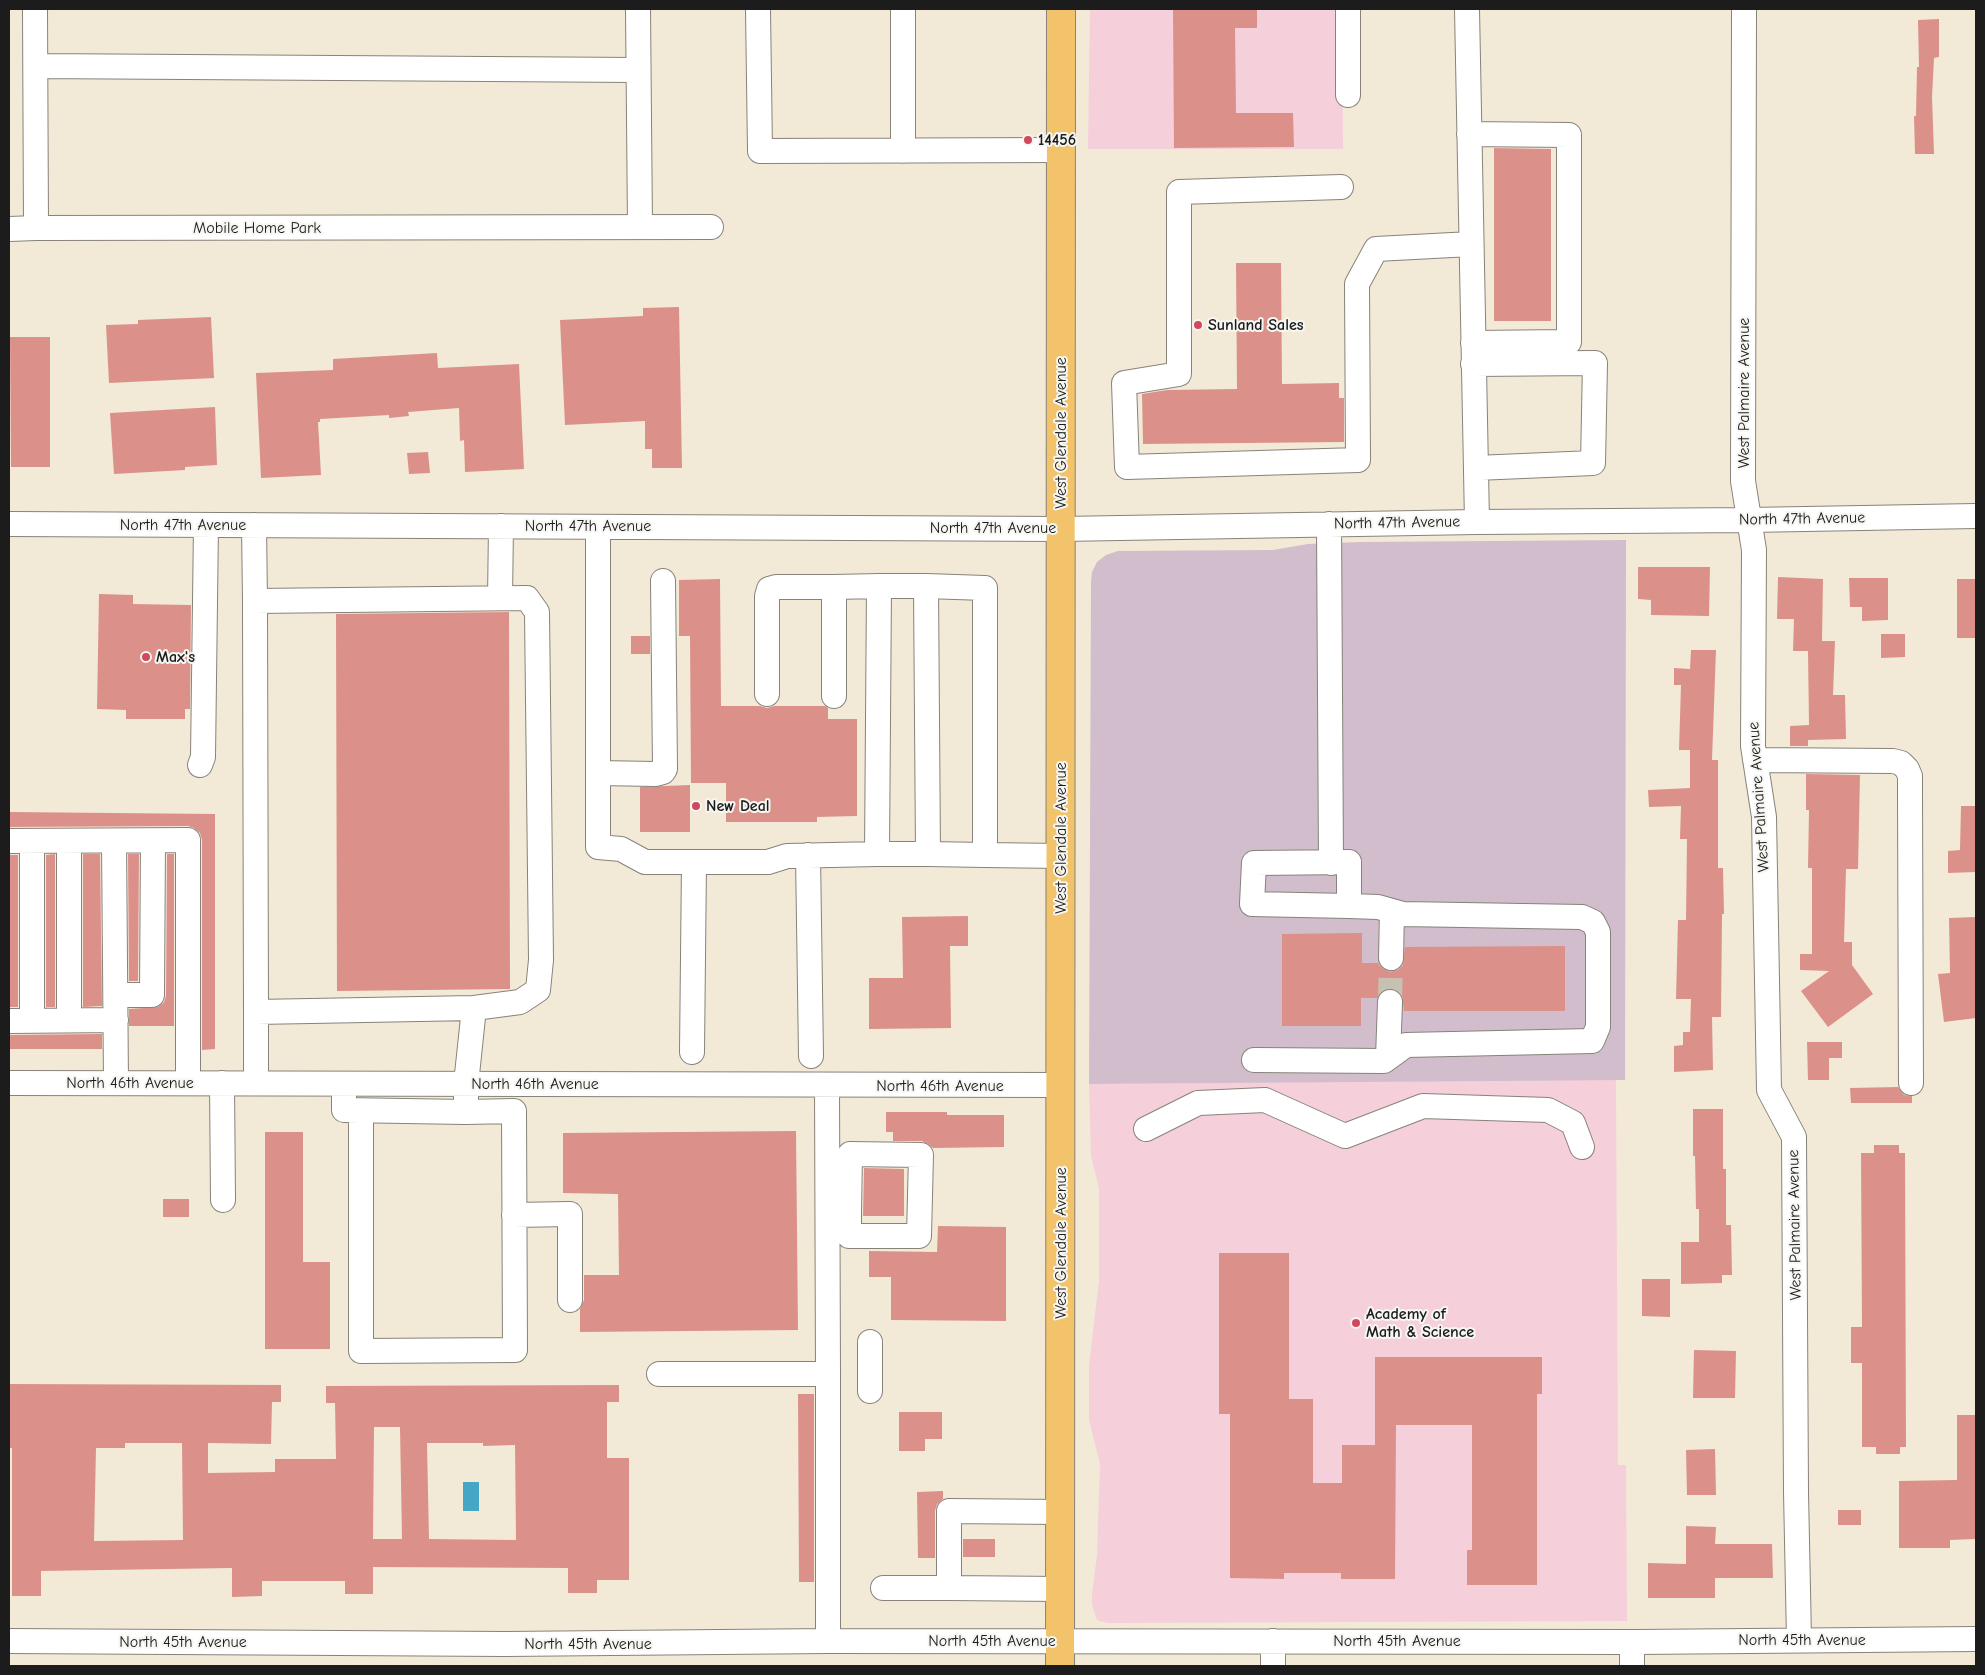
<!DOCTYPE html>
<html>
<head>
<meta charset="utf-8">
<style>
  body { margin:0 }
  #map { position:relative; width:1985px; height:1675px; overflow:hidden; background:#f2ead7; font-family:"Comic Neue",sans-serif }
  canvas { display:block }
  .frame { position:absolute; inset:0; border:10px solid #1c1c1c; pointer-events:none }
</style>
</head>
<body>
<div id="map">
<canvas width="1985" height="1675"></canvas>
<div class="frame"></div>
</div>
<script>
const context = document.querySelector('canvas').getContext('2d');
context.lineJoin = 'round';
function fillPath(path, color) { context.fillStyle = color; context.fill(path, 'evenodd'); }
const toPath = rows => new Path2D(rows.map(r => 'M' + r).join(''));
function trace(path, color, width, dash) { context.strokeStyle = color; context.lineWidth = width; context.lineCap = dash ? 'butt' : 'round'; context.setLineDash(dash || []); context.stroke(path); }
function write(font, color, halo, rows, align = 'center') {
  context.font = font + ' "Comic Neue",sans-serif'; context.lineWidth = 4; context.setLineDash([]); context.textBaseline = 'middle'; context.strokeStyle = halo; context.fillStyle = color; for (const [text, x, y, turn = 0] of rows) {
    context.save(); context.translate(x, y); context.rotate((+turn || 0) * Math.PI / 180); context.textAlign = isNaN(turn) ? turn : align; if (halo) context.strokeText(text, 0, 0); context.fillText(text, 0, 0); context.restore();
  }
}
const built = toPath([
  [1090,9,1342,9,1343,149,1088,149],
  [1616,1079,1618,1465,1626,1465,1627,1621,1107,1623,1097,1620,1092,1605,1092,1594,1097,1555,1100,1464,1089,1420,1089,1365,1099,1281,1099,1188,1091,1156,1089,1084]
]);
const industrial = toPath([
  [1626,540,1625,1080,1089,1084,1091,582,1092,572,1097,562,1106,555,1118,551,1273,550,1308,544,1361,542]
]);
const water = toPath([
  [463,1482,479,1482,479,1511,463,1511]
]);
const building = toPath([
  [1173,9,1257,9,1257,28,1235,28,1236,113,1293,113,1294,147,1174,148],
  [1939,19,1939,57,1934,58,1932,97,1934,154,1915,154,1914,116,1916,116,1917,67,1919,67,1918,20],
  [1494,148,1551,149,1551,321,1494,321],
  [1236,263,1281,263,1282,384,1339,383,1339,398,1344,398,1344,442,1143,444,1142,394,1167,390,1237,389],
  [679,307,682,468,652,468,652,449,645,449,645,421,565,425,560,320,643,316,643,308],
  [211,317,214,378,109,383,106,325,138,324,138,320],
  [10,337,50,337,50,467,11,467],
  [437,353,438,368,519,364,524,469,465,472,464,440,460,441,459,408,408,412,409,416,389,418,389,415,320,419,320,422,318,422,321,475,261,478,256,373,333,370,333,359],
  [215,407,217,465,185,467,185,470,114,474,110,413],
  [428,452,430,473,409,474,407,453],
  [1638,567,1710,567,1709,616,1651,615,1651,600,1638,599],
  [1778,577,1823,579,1822,641,1835,641,1833,695,1845,695,1846,739,1808,740,1808,746,1790,746,1790,726,1809,725,1808,651,1793,651,1794,619,1777,619],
  [1849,578,1888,578,1888,620,1862,621,1862,607,1850,607],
  [720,579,721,706,760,706,767,708,774,706,825,706,828,708,828,719,857,719,857,816,817,817,817,822,726,822,726,783,691,783,690,636,679,636,679,580],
  [1957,579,1976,579,1976,638,1957,638],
  [99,594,133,595,133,604,191,605,190,709,185,709,185,719,126,719,126,710,97,709],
  [509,612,510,989,337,991,336,614],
  [1881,634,1905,634,1905,657,1881,658],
  [631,636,650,636,650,654,631,654],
  [1691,650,1716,650,1712,760,1718,760,1718,868,1723,868,1724,914,1722,914,1721,1017,1712,1017,1713,1070,1674,1072,1674,1046,1683,1045,1683,1032,1690,1032,1691,999,1676,999,1678,920,1686,920,1687,839,1680,839,1681,806,1649,807,1648,790,1690,788,1690,750,1679,750,1681,685,1674,685,1674,668,1690,669],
  [1806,774,1860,775,1858,869,1846,869,1844,942,1852,942,1852,965,1873,994,1828,1027,1801,991,1829,971,1800,970,1800,954,1812,954,1812,868,1808,868,1809,810,1806,810],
  [690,785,690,832,640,832,640,787],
  [1961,806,1976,806,1976,872,1948,873,1948,851,1960,850],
  [9,812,215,814,215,1049,202,1050,202,840,200,833,194,828,188,826,9,827],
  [55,854,55,1007,46,1007,46,855],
  [83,854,100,854,102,1006,83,1007],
  [128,854,139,854,138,981,129,981],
  [167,854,174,854,174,1026,129,1026,129,1009,158,1007,164,1002,166,996],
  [9,855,18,855,18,1007,9,1007],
  [968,916,968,946,950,946,951,1028,869,1029,869,978,903,978,902,917],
  [1976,917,1976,1018,1944,1022,1938,974,1950,973,1949,918],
  [1362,933,1362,963,1378,963,1383,969,1390,972,1398,970,1403,965,1405,947,1565,946,1565,1011,1404,1011,1402,995,1397,990,1390,988,1383,990,1377,998,1361,998,1361,1026,1282,1026,1282,934],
  [102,1034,102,1049,9,1049,9,1035],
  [1807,1042,1842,1042,1842,1058,1829,1058,1829,1080,1808,1080],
  [1898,1087,1904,1095,1912,1096,1912,1103,1851,1103,1850,1088],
  [1693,1109,1723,1109,1723,1169,1726,1169,1726,1225,1731,1225,1732,1275,1722,1275,1722,1283,1681,1284,1681,1242,1699,1242,1699,1209,1696,1209,1695,1156,1693,1156],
  [886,1112,947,1112,947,1115,1004,1115,1004,1147,933,1148,928,1144,922,1141,893,1141,893,1132,886,1132],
  [796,1131,798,1330,580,1332,580,1309,584,1300,584,1275,619,1275,618,1194,563,1193,563,1133],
  [265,1132,303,1132,303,1262,330,1262,330,1349,265,1349],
  [1874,1145,1899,1145,1899,1153,1905,1153,1906,1447,1900,1447,1900,1454,1876,1454,1876,1447,1862,1447,1862,1363,1851,1363,1851,1327,1862,1327,1861,1153,1874,1153],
  [864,1168,904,1169,904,1216,863,1216],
  [163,1199,189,1199,189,1217,163,1217],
  [938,1226,1006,1227,1006,1321,891,1320,891,1277,869,1277,869,1251,937,1252],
  [1219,1253,1289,1253,1289,1399,1313,1399,1313,1483,1342,1483,1342,1445,1375,1445,1375,1357,1542,1357,1542,1394,1537,1394,1537,1585,1467,1585,1467,1550,1472,1550,1472,1425,1396,1425,1395,1579,1341,1579,1341,1573,1284,1573,1284,1579,1230,1578,1230,1414,1219,1414],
  [1642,1279,1670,1279,1670,1317,1642,1316],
  [1694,1350,1736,1351,1735,1398,1693,1398],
  [9,1384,281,1385,281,1402,272,1402,271,1444,208,1443,208,1473,275,1472,275,1459,336,1459,335,1403,326,1403,326,1386,619,1385,619,1402,607,1402,607,1458,629,1458,629,1580,597,1580,597,1593,568,1593,568,1568,373,1567,373,1594,345,1594,345,1581,262,1581,262,1596,232,1597,232,1568,41,1571,41,1596,12,1596,12,1448,9,1448],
  [374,1427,400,1427,402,1539,373,1539],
  [125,1443,182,1443,183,1540,94,1541,96,1448,125,1448],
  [427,1443,483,1443,483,1446,515,1445,516,1540,429,1539],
  [798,1394,814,1394,814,1582,799,1582],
  [899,1412,942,1412,942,1439,925,1439,925,1451,899,1451],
  [1957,1415,1976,1415,1976,1539,1950,1540,1950,1548,1899,1548,1899,1481,1957,1480],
  [1715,1449,1716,1495,1687,1495,1686,1450],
  [943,1491,943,1499,937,1504,935,1511,935,1558,918,1558,917,1492],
  [1838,1510,1861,1510,1861,1525,1838,1525],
  [1686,1526,1716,1527,1715,1544,1772,1544,1773,1578,1715,1578,1715,1598,1648,1598,1648,1563,1686,1564],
  [963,1539,995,1539,995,1557,963,1557]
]);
const minorTunnel = toPath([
  [1390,1002,1391,958]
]);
const minor = toPath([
  [35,9,36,228,711,227],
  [638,9,640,227],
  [758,9,760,151,1061,150],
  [1348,9,1348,95],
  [1467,9,1477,522],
  [1744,9,1743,481,1754,550,1753,746,1764,817,1769,1090,1794,1137,1796,1492,1799,1639],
  [36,66,637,70],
  [1469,134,1569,135,1569,342,1473,343],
  [903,151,903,9],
  [1341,187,1179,192,1179,374,1124,383,1127,467,1358,460,1357,284,1376,249,1471,244],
  [9,229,36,228],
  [1473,364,1595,363,1593,463,1476,468],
  [9,524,1061,529,1477,522,1748,520,1976,516],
  [1329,524,1331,863],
  [254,525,255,601,527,598,537,612,541,960,538,990,520,1002,474,1008,466,1084,466,1112,344,1110,344,1084],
  [598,527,598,847,621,849,645,862,768,862,787,856,877,854],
  [879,586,926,586],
  [500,598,501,526],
  [255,601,256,1012],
  [767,694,767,596,769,589,776,587,834,587],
  [834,696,834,587,879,586,877,854,928,854,926,586,985,588,985,855,1061,856],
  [1755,760,1893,761,1901,763,1907,769,1910,776,1910,795,1911,1083],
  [200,765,203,757,206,525],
  [598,773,656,774,663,772,665,769,663,581],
  [9,841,188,840,188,1083],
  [69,841,69,1020],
  [114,841,116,1083],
  [928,854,985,855],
  [808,855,811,1056],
  [1349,862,1349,906,1252,904,1254,863,1349,862],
  [1391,958,1392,911],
  [116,995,152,995,153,841],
  [9,1021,116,1020],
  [32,1021,32,841],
  [692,1052,694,862],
  [1388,1058,1390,1002],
  [1254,1060,1384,1061,1406,1045,1592,1041,1598,1027,1598,932,1593,922,1582,917,1403,914,1378,907,1349,906],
  [9,1083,1061,1085],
  [222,1083,223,1200],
  [256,1083,256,1012,474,1008],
  [827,1085,828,1374],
  [361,1111,361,1351,515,1350,514,1111,466,1112],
  [1146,1129,1198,1103,1265,1100,1345,1136,1423,1106,1548,1110,1573,1123,1582,1147],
  [828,1212,849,1212,850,1154,921,1155,919,1236,849,1236,849,1212],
  [514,1215,570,1214,570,1300],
  [870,1342,870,1391],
  [659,1374,828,1374,828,1641],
  [883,1588,949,1588,949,1511,1061,1512],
  [949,1588,1060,1589],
  [9,1641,505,1644,828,1641,1636,1642,1976,1639],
  [1273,1641,1273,1666],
  [1632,1666,1632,1642]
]);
const major = toPath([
  [1060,1666,1061,9]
]);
const markers = [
  [1028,140,5,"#d1495b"],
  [1198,325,5,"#d1495b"],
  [146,657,5,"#d1495b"],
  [696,806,5,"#d1495b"],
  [1356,1323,5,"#d1495b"]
];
const poiNames = [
  ["14456",1038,140],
  ["Sunland Sales",1208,325],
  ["Max's",156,657],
  ["New Deal",706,806],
  ["Academy of",1366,1314],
  ["Math & Science",1366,1332]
];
const streetNames = [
  ["Mobile Home Park",257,228],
  ["West Palmaire Avenue",1744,393,-90],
  ["West Glendale Avenue",1061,433,-90],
  ["North 47th Avenue",1802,519,-1],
  ["North 47th Avenue",1397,523,-1],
  ["North 47th Avenue",183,525],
  ["North 47th Avenue",588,526],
  ["North 47th Avenue",993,528],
  ["West Palmaire Avenue",1759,797,-94],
  ["West Glendale Avenue",1061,838,-90],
  ["North 46th Avenue",130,1083],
  ["North 46th Avenue",535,1084],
  ["North 46th Avenue",940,1086],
  ["West Palmaire Avenue",1795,1225,-91],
  ["West Glendale Avenue",1061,1243,-90],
  ["North 45th Avenue",1802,1640],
  ["North 45th Avenue",992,1641],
  ["North 45th Avenue",1397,1641],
  ["North 45th Avenue",183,1642],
  ["North 45th Avenue",588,1644]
];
fillPath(built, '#f5cfda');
fillPath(industrial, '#d1bdcb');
fillPath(water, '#46a6c5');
fillPath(building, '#db918a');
trace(minorTunnel, '#c7c1b2', 24, [24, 12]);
trace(minor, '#87837a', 26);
trace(major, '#87837a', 30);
trace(minor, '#fff', 24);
trace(major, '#f2c36a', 28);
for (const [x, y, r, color] of markers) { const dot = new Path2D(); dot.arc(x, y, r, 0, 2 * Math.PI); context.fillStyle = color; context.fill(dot); trace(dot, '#f6f6f2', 2); }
write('bold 16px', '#1c1c1c', '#f6f6f2', poiNames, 'left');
write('16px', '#1c1c1c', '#f6f6f2', streetNames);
</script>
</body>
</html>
